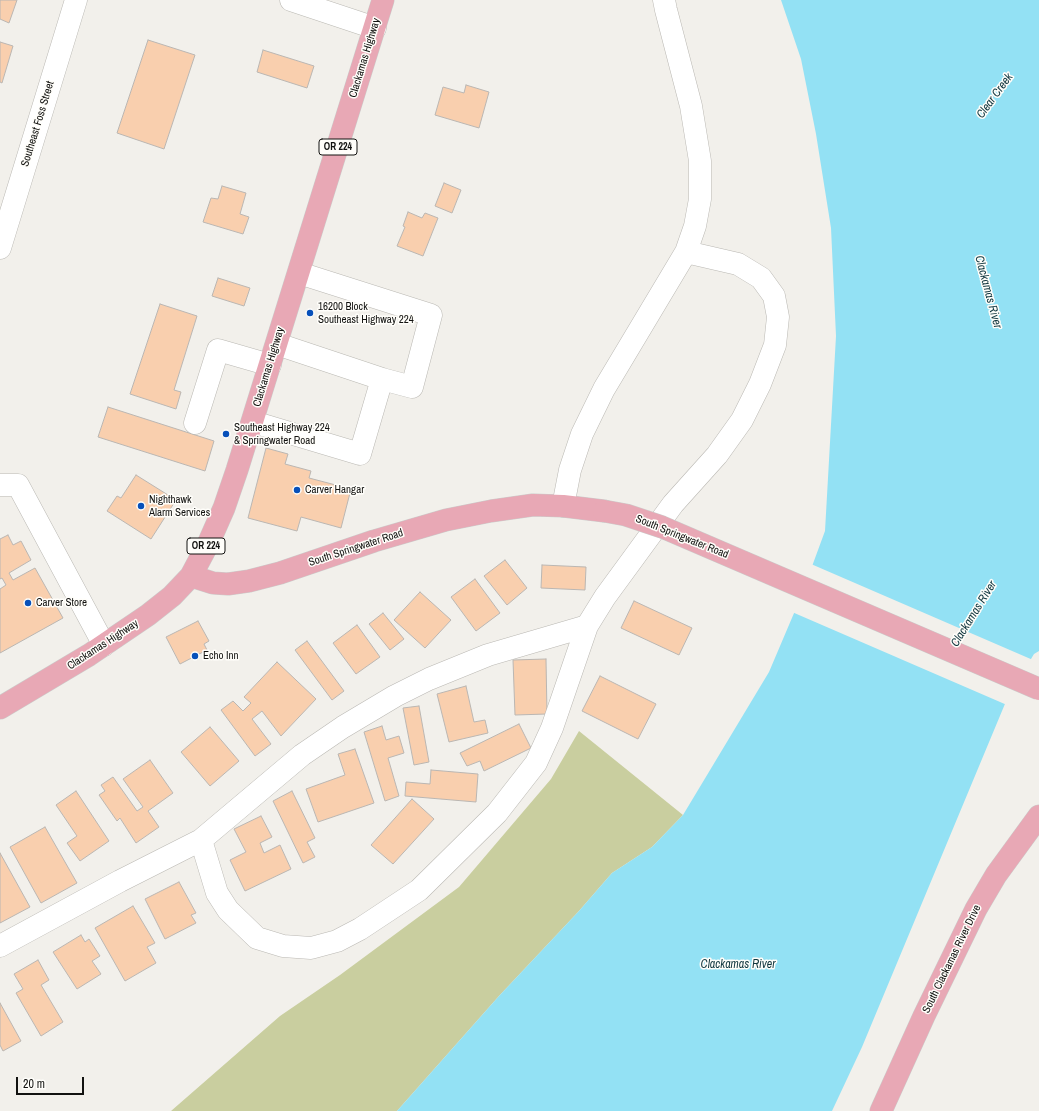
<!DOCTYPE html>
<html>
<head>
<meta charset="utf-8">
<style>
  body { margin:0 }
  #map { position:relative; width:1039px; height:1111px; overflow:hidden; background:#f2f0eb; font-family:"Archivo Narrow",sans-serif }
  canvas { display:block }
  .scale { position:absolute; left:16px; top:1077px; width:68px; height:18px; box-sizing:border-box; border:2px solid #121210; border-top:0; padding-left:5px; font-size:12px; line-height:14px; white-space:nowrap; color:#121210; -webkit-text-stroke:3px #fffefa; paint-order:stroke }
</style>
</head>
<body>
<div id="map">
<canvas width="1039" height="1111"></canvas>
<div class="scale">20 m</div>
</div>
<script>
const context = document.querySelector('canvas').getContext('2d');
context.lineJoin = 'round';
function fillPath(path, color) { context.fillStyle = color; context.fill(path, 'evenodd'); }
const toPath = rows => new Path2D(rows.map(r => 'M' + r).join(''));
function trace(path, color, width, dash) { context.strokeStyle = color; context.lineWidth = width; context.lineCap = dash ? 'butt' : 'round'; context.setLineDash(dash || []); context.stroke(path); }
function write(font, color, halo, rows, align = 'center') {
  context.font = font + ' "Archivo Narrow",sans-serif'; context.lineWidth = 3; context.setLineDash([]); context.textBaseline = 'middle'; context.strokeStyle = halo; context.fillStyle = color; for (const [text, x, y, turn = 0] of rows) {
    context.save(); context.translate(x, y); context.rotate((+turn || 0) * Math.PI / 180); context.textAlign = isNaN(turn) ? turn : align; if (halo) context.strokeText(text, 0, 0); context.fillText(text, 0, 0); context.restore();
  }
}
const green = toPath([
  [579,731,683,815,652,847,612,873,579,911,499,996,397,1111,171,1111,280,1016,340,975,459,887,551,779]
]);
const water = toPath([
  [781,0,1039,0,1039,651,1034,654,1007,699,862,1047,832,1111,397,1111,499,996,579,911,612,873,652,847,683,815,769,672,800,599,825,531,836,336,831,228,816,134,801,59]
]);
const pier = toPath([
  [811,564,1033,660,1007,705,792,612]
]);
const building = toPath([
  [0,0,17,0,9,23,0,19,0,0],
  [148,40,195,55,164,149,117,133,148,40],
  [0,42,13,46,2,83,0,82,0,42],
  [263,50,314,66,307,88,257,72,263,50],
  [466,85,489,92,479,128,435,115,443,87,464,93,466,85],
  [444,183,461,190,452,213,435,206,444,183],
  [222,186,246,193,240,214,249,217,243,234,203,222,211,198,218,199,222,186],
  [408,212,422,218,425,213,438,218,423,256,397,246,405,227,403,226,408,212],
  [218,278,250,288,244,306,212,296,218,278],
  [160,304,197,316,174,390,181,392,176,409,130,394,160,304],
  [108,407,214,441,205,471,98,437,108,407],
  [266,448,288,454,285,464,311,471,309,478,351,489,341,528,301,517,297,531,248,518,266,448],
  [136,475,176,500,151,539,107,511,117,496,121,498,136,475],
  [8,535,13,545,21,541,31,560,9,573,13,580,35,568,63,618,0,653,0,589,6,585,2,578,0,579,0,539,8,535],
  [505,560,527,588,507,605,484,576,505,560],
  [542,565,586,567,585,590,541,588,542,565],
  [475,579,500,613,476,631,451,597,475,579],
  [420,592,451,620,425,648,394,620,420,592],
  [634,601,692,628,679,655,621,628,634,601],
  [383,613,404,639,390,650,369,624,383,613],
  [198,621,209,641,204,644,207,650,180,664,166,637,198,621],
  [357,625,380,657,356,674,333,643,357,625],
  [307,641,344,691,332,700,295,650,307,641],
  [546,659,547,714,515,715,513,660,546,659],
  [277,662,316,699,281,736,262,711,252,719,271,744,255,756,221,710,233,701,243,711,251,703,244,697,277,662],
  [600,676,656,704,638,739,582,711,600,676],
  [466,686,474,722,485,720,488,733,449,742,437,694,466,686],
  [419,706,429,762,414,765,403,708,419,706],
  [519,724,531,748,484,771,480,761,467,766,460,753,519,724],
  [382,726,386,740,399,736,404,753,388,758,399,796,385,801,364,732,382,726],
  [210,727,239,761,210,786,181,752,210,727],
  [355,749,374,803,318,822,306,789,345,775,338,754,355,749],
  [150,760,173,793,148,811,159,827,136,843,120,818,117,821,99,795,105,791,101,785,113,777,137,811,143,807,123,779,150,760],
  [431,770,478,774,476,802,405,796,406,782,430,784,431,770],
  [76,791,109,841,80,861,67,843,77,836,56,805,76,791],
  [292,791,315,838,307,842,315,857,303,863,273,801,292,791],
  [412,799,434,819,393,864,371,845,412,799],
  [261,816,272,837,260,843,264,853,280,845,291,869,245,891,230,860,246,852,234,829,261,816],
  [45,827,77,883,41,903,10,847,45,827],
  [0,853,30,907,0,923,0,853],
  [179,882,196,913,191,915,196,923,165,939,145,899,179,882],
  [133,906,155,943,147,947,156,963,125,981,95,928,133,906],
  [81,935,85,942,89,939,100,956,92,961,101,974,77,989,53,952,81,935],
  [38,960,49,980,41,985,63,1022,41,1036,16,993,23,989,14,974,38,960],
  [0,1003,21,1041,3,1051,0,1045,0,1003]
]);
const minor = toPath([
  [291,0,375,28],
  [0,248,76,0],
  [277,344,382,379,412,387,431,315,299,273],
  [253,422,360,454,382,379],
  [195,423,218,350,270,365],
  [0,485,18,485,104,645],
  [563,506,570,470,582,434,604,389,686,252,695,226,700,199,700,161,691,106,666,10,664,0],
  [201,840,217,893,228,910,257,938,283,946,311,948,337,941,360,929,419,890,497,813,536,763,552,728,587,626,605,597,673,504,717,455,742,420,760,384,775,345,778,317,774,296,761,278,738,264,686,252],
  [0,946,120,881,201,840,302,755,343,727,395,696,429,679,488,655,587,626]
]);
const major = toPath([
  [191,576,213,583,228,584,249,581,280,573,374,541,446,520,491,511,533,505,563,506,604,511],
  [0,708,89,655,148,615,172,596,191,576,209,542,224,508,237,470,383,0],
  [881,1111,924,1016,976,909,996,875,1039,816]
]);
const majorBridge = toPath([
  [604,511,626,515,662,527,1039,689]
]);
const markers = [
  [310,313,4,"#0750ba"],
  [226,434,4,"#0750ba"],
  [297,490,4,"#0750ba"],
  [141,506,4,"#0750ba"],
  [28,603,4,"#0750ba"],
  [195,656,4,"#0750ba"]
];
const shields = [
  [338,147,38],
  [206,546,38]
];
const shieldNames = [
  ["OR 224",338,147],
  ["OR 224",206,546]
];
const streetNames = [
  ["Clackamas Highway",365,58,-73],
  ["Southeast Foss Street",38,124,-73],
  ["Clackamas Highway",269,367,-73],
  ["South Springwater Road",682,537,22],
  ["South Springwater Road",356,548,-18],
  ["Clackamas Highway",103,645,-33],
  ["South Clackamas River Drive",952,959,-64]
];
const poiNames = [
  ["16200 Block",318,307],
  ["Southeast Highway 224",318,320],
  ["Southeast Highway 224",234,428],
  ["& Springwater Road",234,441],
  ["Carver Hangar",305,490],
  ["Nighthawk",149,500],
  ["Alarm Services",149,513],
  ["Carver Store",36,603],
  ["Echo Inn",203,656]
];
const waterNames = [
  ["Clear Creek",995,96,-54],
  ["Clackamas River",988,292,75],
  ["Clackamas River",974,614,-58],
  ["Clackamas River",738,965]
];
fillPath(green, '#c9ce9f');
fillPath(water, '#93e1f4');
fillPath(pier, '#f2f0eb');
fillPath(building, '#f9cfae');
trace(building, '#bab6b2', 1);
trace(minor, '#bab8b3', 23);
trace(major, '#cbcbca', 23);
trace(minor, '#fff', 22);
trace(major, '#e8a8b5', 22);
trace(majorBridge, '#cbcbca', 23, []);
trace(majorBridge, '#e8a8b5', 22);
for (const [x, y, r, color] of markers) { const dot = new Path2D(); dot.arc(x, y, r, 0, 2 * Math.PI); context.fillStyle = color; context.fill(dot); trace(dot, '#fffefa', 1.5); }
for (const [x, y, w] of shields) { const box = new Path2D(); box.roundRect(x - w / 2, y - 8, w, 16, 3); context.fillStyle = '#fffefa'; context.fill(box); trace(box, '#121210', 1); }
write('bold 10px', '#121210', null, shieldNames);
write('11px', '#121210', '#fffefa', streetNames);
write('11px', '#121210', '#fffefa', poiNames, 'left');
write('italic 12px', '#11373f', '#fffefa', waterNames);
</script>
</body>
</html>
